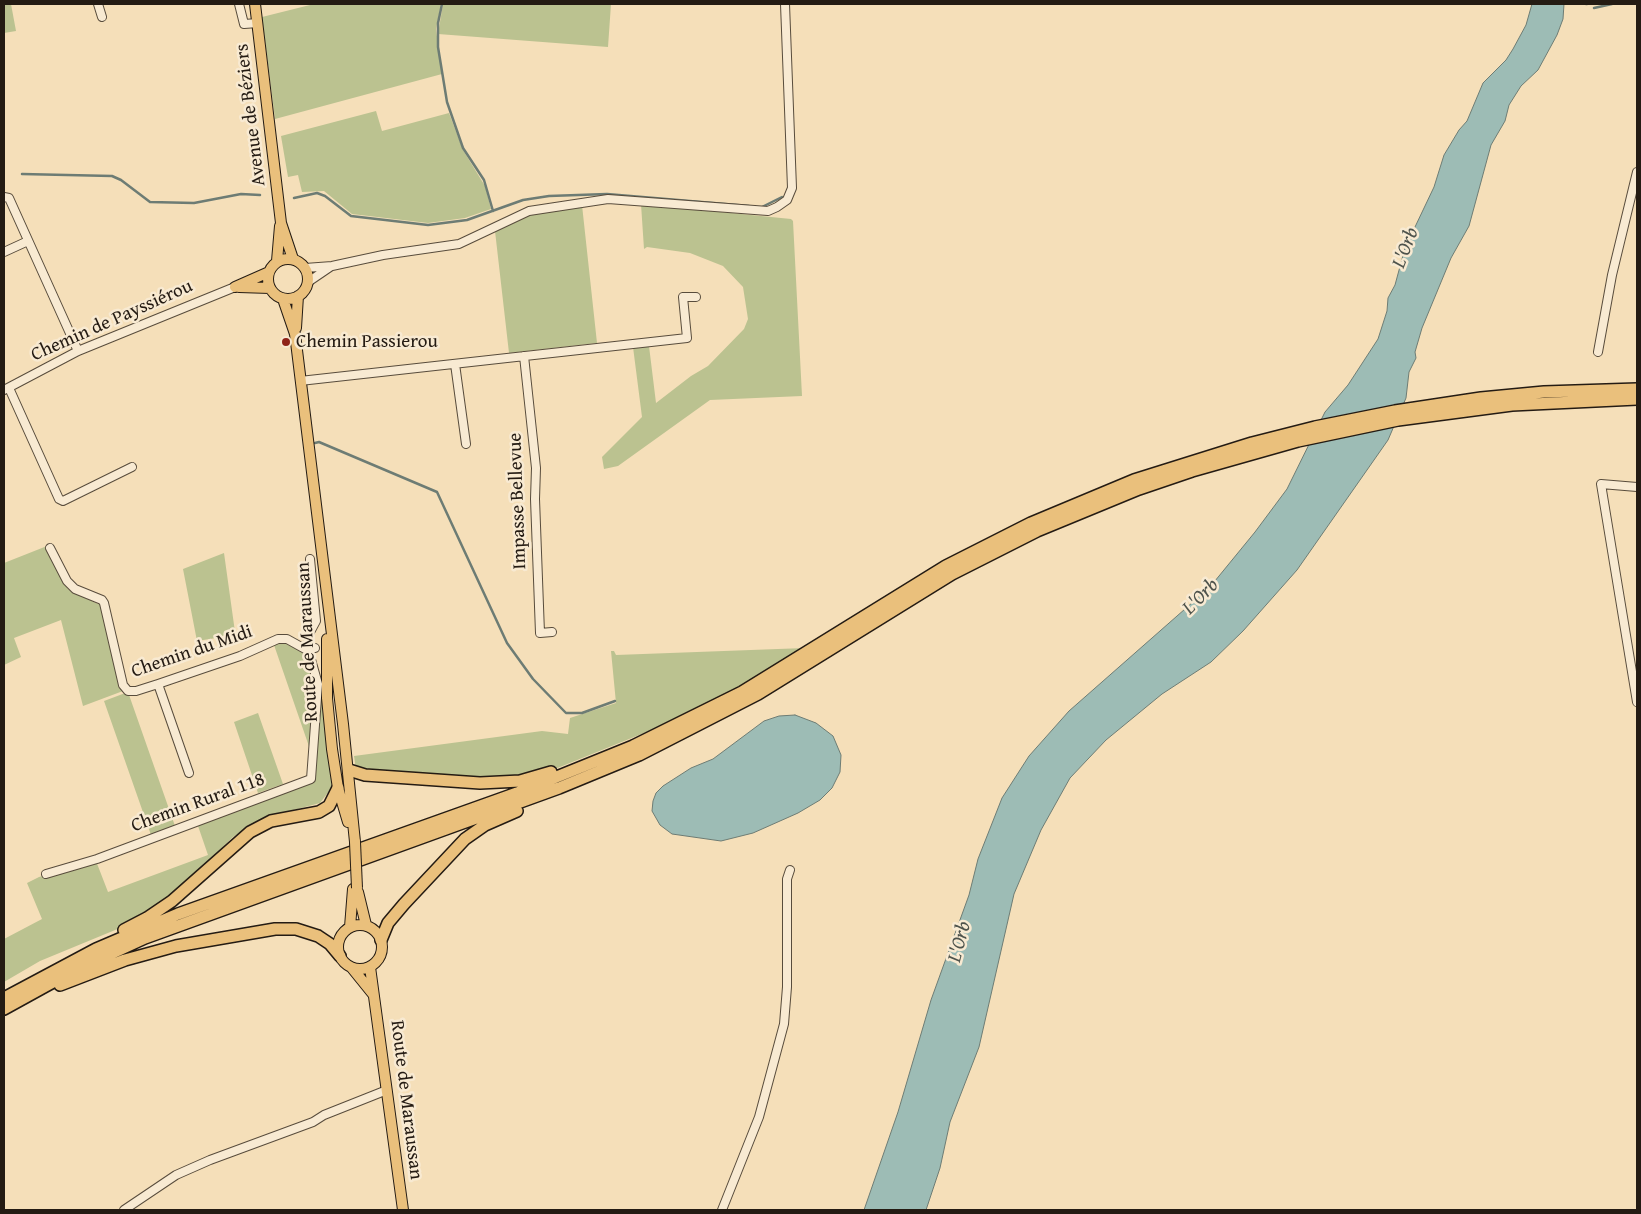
<!DOCTYPE html>
<html>
<head>
<meta charset="utf-8">
<style>
  body { margin:0 }
  #map { position:relative; width:1641px; height:1214px; overflow:hidden; background:#f5dfb9; font-family:"Gentium Book Plus",serif }
  canvas { display:block }
  .frame { position:absolute; inset:0; border:5px solid #241b13; pointer-events:none }
</style>
</head>
<body>
<div id="map">
<canvas width="1641" height="1214"></canvas>
<div class="frame"></div>
</div>
<script>
const context = document.querySelector('canvas').getContext('2d');
context.lineJoin = 'round';
function fillPath(path, color) { context.fillStyle = color; context.fill(path, 'evenodd'); }
const toPath = rows => new Path2D(rows.map(r => 'M' + r).join(''));
function trace(path, color, width, dash) { context.strokeStyle = color; context.lineWidth = width; context.lineCap = dash ? 'butt' : 'round'; context.setLineDash(dash || []); context.stroke(path); }
function write(font, color, halo, rows, align = 'center') {
  context.font = font + ' "Gentium Book Plus",serif'; context.lineWidth = 5; context.setLineDash([]); context.textBaseline = 'middle'; context.strokeStyle = halo; context.fillStyle = color; for (const [text, x, y, turn = 0] of rows) {
    context.save(); context.translate(x, y); context.rotate((+turn || 0) * Math.PI / 180); context.textAlign = isNaN(turn) ? turn : align; if (halo) context.strokeText(text, 0, 0); context.fillText(text, 0, 0); context.restore();
  }
}
const green = toPath([
  [4,4,11,4,16,31,4,33],
  [314,4,441,4,436,29,442,74,275,119,262,17],
  [443,4,611,4,608,47,438,34],
  [376,111,382,131,449,113,463,150,485,186,491,209,465,218,428,223,352,214,324,191,302,192,298,175,288,177,281,136],
  [641,204,791,219,793,221,802,396,710,400,618,466,604,469,602,457,642,417,633,347,649,346,656,403,691,376,708,366,744,329,748,319,743,287,723,266,690,253,647,247,644,249],
  [582,205,597,343,509,353,495,231,516,218,530,213],
  [47,546,68,589,98,604,102,603,123,691,83,706,61,620,14,638,21,657,4,665,4,563],
  [224,553,235,632,216,638,197,641,183,569],
  [282,642,301,651,307,659,315,681,313,758,274,645],
  [805,648,719,698,676,720,555,769,498,780,356,770,354,756,542,731,568,734,570,718,616,703,611,651,614,651,616,655],
  [322,679,333,773,333,786,320,803,271,816,256,822,233,837,164,903,120,928,40,961,4,982,4,939,42,919,27,883,39,877,96,861,108,892,208,855,197,823,314,778],
  [128,692,175,826,151,835,104,701],
  [258,713,283,784,258,793,234,722]
]);
const water = toPath([
  [1532,4,1564,4,1563,19,1557,35,1538,70,1521,86,1509,105,1505,121,1491,145,1469,226,1451,258,1422,328,1415,352,1416,358,1409,372,1406,398,1388,440,1297,570,1243,631,1211,662,1162,694,1106,740,1070,778,1041,830,1014,894,979,1047,950,1122,940,1168,926,1210,864,1210,898,1112,931,1000,969,895,978,859,1002,798,1029,756,1069,711,1210,587,1255,532,1287,489,1325,412,1348,385,1378,339,1387,311,1388,298,1395,285,1405,248,1434,187,1444,155,1459,130,1467,121,1483,83,1506,60,1513,49,1526,25,1532,4],
  [795,715,816,723,833,736,841,755,840,772,832,788,820,800,798,813,753,833,721,841,672,834,660,825,652,811,653,801,656,793,663,786,691,768,713,759,764,721,779,716,795,715]
]);
const stream = toPath([
  [442,4,438,23,438,47,447,102,463,148,484,180,493,211],
  [1586,4,1587,4],
  [1594,8,1612,4],
  [22,174,112,176,121,180,150,202,194,203,241,194,260,195],
  [294,198,317,193,325,196,351,216,428,225,467,220,523,200,549,196,607,194,749,206],
  [762,207,782,197],
  [315,443,319,442,437,492,507,643,533,679,566,713,582,713,615,701]
]);
const minor = toPath([
  [98,4,102,17],
  [239,4,244,24,258,23],
  [4,197,9,198,78,351],
  [4,252,28,241],
  [305,268,332,266,383,255,459,244,529,211,608,199,768,211,777,207,787,200,792,188,785,4],
  [308,282,330,267],
  [1598,352,1612,275,1637,172],
  [524,356,536,468,535,499,540,633,552,632],
  [455,364,466,444],
  [300,381,687,338,683,297,696,297],
  [9,388,59,499,63,501,132,467],
  [4,390,78,351,235,287],
  [1637,487,1601,484,1637,702],
  [50,548,67,581,75,589,102,600,104,603,123,685,128,691,136,691,158,684,240,656,278,639,287,639,305,649,315,648],
  [158,684,189,773],
  [46,874,97,859,311,779,318,684,308,649,309,634,316,621,310,559],
  [124,1210,176,1175,210,1160,313,1122,324,1115,387,1090],
  [722,1210,759,1117,784,1024,787,987,787,879,790,870]
]);
const major = toPath([
  [255,4,281,223,293,259],
  '268 279a20 20 0 1 1 40 0a20 20 0 1 1-40 0Z',
  [277,261,280,226],
  [235,287,269,272],
  [239,287,270,288],
  [283,299,295,334,343,724,355,842],
  [296,328,298,296],
  [327,639,327,698,332,749,338,788,348,822],
  [358,892,366,925],
  '338 947a22 22 0 1 1 44 0a22 22 0 1 1-44 0Z',
  [350,927,353,889],
  [370,967,403,1210],
  [352,968,373,994]
]);
const highway = toPath([
  [349,770,365,775,480,783,520,781,551,772],
  [124,930,147,918,172,901,250,832,271,821,319,812,329,806,338,788],
  [381,940,388,923,404,904,465,839,485,825,517,811],
  [60,985,125,960,176,946,275,929,296,929,318,936,330,944,340,956],
  [4,998,96,949,178,914,517,793,633,746,742,692,946,566,1031,523,1134,480,1252,443,1315,427,1395,411,1481,398,1544,392,1637,389],
  [4,1009,73,971,145,938,559,788,639,755,758,694,952,574,1037,531,1139,489,1192,471,1298,441,1398,420,1512,405,1637,399]
]);
const majorBridge = toPath([
  [355,842,357,888]
]);
const markers = [
  [286,342,5,"#8f2418"]
];
const streetNames = [
  ["Avenue de Béziers",251,115,-97],
  ["Chemin de Payssiérou",112,321,-24],
  ["Impasse Bellevue",518,501,-92],
  ["Route de Maraussan",308,642,-93],
  ["Chemin du Midi",192,652,-19],
  ["Chemin Rural 118",198,803,-20],
  ["Route de Maraussan",406,1100,83]
];
const poiNames = [
  ["Chemin Passierou",296,342]
];
const waterNames = [
  ["L'Orb",1406,248,-69],
  ["L'Orb",1201,597,-45],
  ["L'Orb",960,942,-75]
];
fillPath(green, '#bbc290');
fillPath(water, '#9dbcb5');
trace(water, '#6d7c74', 1);
trace(stream, '#6d7c74', 2.5);
trace(minor, '#584c3c', 10);
trace(major, '#241b13', 12);
trace(highway, '#241b13', 14);
trace(minor, '#f8ead2', 8);
trace(major, '#eac07c', 10);
trace(highway, '#eac07c', 11);
trace(majorBridge, '#241b13', 12, []);
trace(majorBridge, '#eac07c', 10);
for (const [x, y, r, color] of markers) { const dot = new Path2D(); dot.arc(x, y, r, 0, 2 * Math.PI); context.fillStyle = color; context.fill(dot); trace(dot, '#f8ead2', 2); }
write('19px', '#241b13', '#f8ead2', streetNames);
write('19px', '#241b13', '#f8ead2', poiNames, 'left');
write('italic 20px', '#4e534c', '#f8ead2', waterNames);
</script>
</body>
</html>
